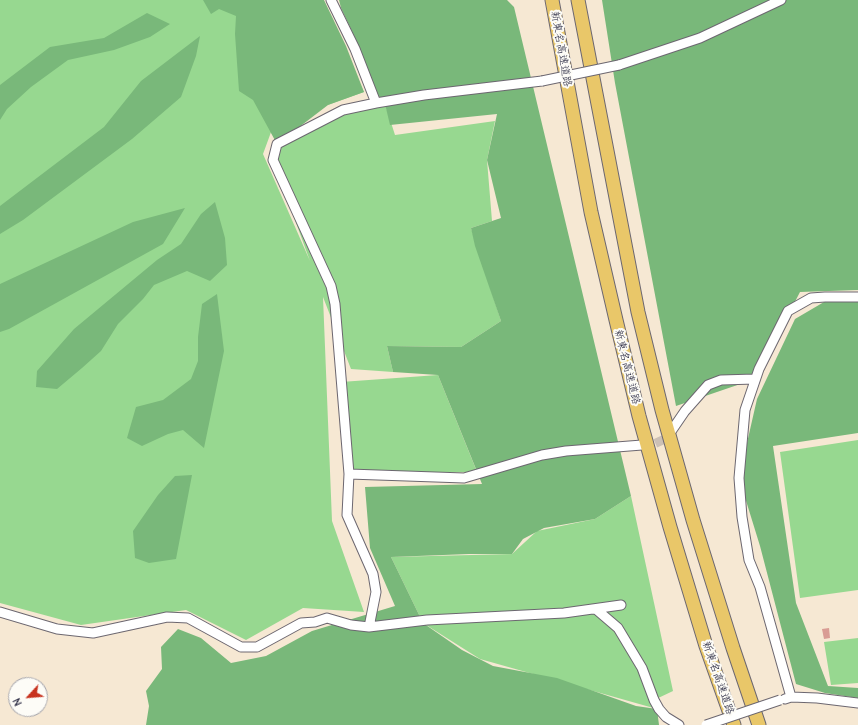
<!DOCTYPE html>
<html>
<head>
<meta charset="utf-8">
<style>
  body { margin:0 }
  #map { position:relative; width:858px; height:725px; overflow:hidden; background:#f6e8d3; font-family:"Comic Neue",sans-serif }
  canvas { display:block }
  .north { position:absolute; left:8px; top:677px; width:40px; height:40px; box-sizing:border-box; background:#fdfcf7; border:1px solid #a5a5ac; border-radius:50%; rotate:244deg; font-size:11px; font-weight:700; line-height:16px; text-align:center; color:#22223b }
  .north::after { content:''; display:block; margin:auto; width:14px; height:18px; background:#c8321e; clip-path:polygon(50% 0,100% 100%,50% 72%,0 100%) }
</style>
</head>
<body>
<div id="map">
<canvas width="858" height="725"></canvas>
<div class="north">N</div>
</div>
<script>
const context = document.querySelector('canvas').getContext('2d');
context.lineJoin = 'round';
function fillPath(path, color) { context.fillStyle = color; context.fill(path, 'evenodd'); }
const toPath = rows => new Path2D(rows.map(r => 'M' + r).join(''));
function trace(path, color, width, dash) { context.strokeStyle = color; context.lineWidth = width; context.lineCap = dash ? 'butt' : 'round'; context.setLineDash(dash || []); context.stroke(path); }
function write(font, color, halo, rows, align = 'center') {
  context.font = font + ' "Comic Neue","Klee One",sans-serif'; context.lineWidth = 4; context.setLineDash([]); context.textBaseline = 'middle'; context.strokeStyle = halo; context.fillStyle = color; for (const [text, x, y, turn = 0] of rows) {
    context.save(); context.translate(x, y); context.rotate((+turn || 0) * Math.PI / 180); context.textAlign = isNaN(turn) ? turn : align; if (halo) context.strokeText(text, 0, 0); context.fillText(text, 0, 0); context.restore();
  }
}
const green = toPath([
  [0,0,319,0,364,92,274,124,263,154,310,261,273,160,288,138,343,110,385,104,395,135,495,121,487,160,492,221,471,228,501,321,461,347,387,346,393,372,351,369,323,297,332,521,364,612,303,608,246,640,186,610,81,625,0,603],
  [438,375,477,472,349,474,341,382],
  [858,440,858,590,800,598,780,452],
  [631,496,673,691,654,700,657,709,480,659,423,623,391,557,512,554,537,531,595,519],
  [858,638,858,683,831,685,824,642]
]);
const forest = toPath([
  [203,0,324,0,346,46,364,92,328,105,277,144,253,100,239,91,235,34,236,16,219,9,211,14],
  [339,0,507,0,514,7,631,496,595,519,544,528,523,539,512,554,469,554,391,557,423,623,462,650,493,666,557,678,636,706,657,709,659,725,146,725,149,706,146,691,162,669,161,647,178,629,201,638,231,663,266,656,312,631,395,606,370,548,365,487,482,484,438,375,393,372,387,346,461,347,501,321,475,246,471,228,501,218,487,160,497,114,390,125,385,104,375,91,357,42,341,8],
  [602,0,858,0,858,290,800,292,755,379,676,406,615,83],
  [147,13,170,24,150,37,114,50,68,60,31,87,7,109,0,120,0,85,50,47,104,38],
  [200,36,196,56,181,97,132,139,23,220,0,234,0,206,104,127,141,81],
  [215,202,225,238,227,265,210,281,187,271,154,285,143,299,118,324,101,351,82,368,57,389,36,387,37,371,74,329,157,260,181,244,201,214],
  [185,208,163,244,67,297,9,329,0,332,0,284,133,222],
  [217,294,224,351,204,448,183,430,168,434,142,446,127,438,136,407,163,400,191,379,198,361,198,337,202,304],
  [824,302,858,302,858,433,773,446,796,603,828,686,858,688,858,698,825,693,796,684,760,546,739,478,757,399,795,319],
  [192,475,176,559,149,563,135,558,133,531,158,495,175,476]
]);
const building = toPath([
  [829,628,830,638,824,639,822,629]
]);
const minorTunnel = toPath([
  [642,445,654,444,665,439,672,430]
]);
const minor = toPath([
  [331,0,355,49,376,103,424,95,542,81],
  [619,65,700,38,781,0],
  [672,430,685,411,708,385,721,380,755,379],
  [349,474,464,478,542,455,566,451,642,445],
  [593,609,597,610,618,628,642,668,654,700,659,709,666,717,679,725],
  [0,612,57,629,93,633,167,617,188,618,241,647,257,647,301,623,315,622,327,618,351,625,369,627,427,620,564,613,621,605],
  [369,627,376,592,373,574,347,515,349,474,335,304,331,286,273,160,277,144,343,110,376,103],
  [791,697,760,587,749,560,742,517,739,478,745,410,759,369,788,311,811,298,825,297,858,297],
  [785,699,791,697,817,698,858,703]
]);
const highway = toPath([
  [552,0,591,212,616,320,639,416,670,527,706,646,734,725],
  [578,0,638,312,662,410,693,520,733,648,759,725]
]);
const minorBridge = toPath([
  [542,81,619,65],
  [706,725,780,700]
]);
const streetNames = [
  ["新東名高速道路",561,49,80],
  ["新東名高速道路",627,367,76],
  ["新東名高速道路",718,678,71]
];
fillPath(green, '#97d890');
fillPath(forest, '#79b87a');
fillPath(building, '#d99c94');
trace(minorTunnel, '#ccc0b5', 9, [9, 4.5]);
trace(minor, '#6c6770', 11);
trace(highway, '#6c6770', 15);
trace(minor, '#fff', 9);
trace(highway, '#e9c769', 13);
trace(minorBridge, '#6c6770', 11, []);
trace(minorBridge, '#fff', 9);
write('11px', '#22223b', '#fdfcf7', streetNames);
</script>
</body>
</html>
